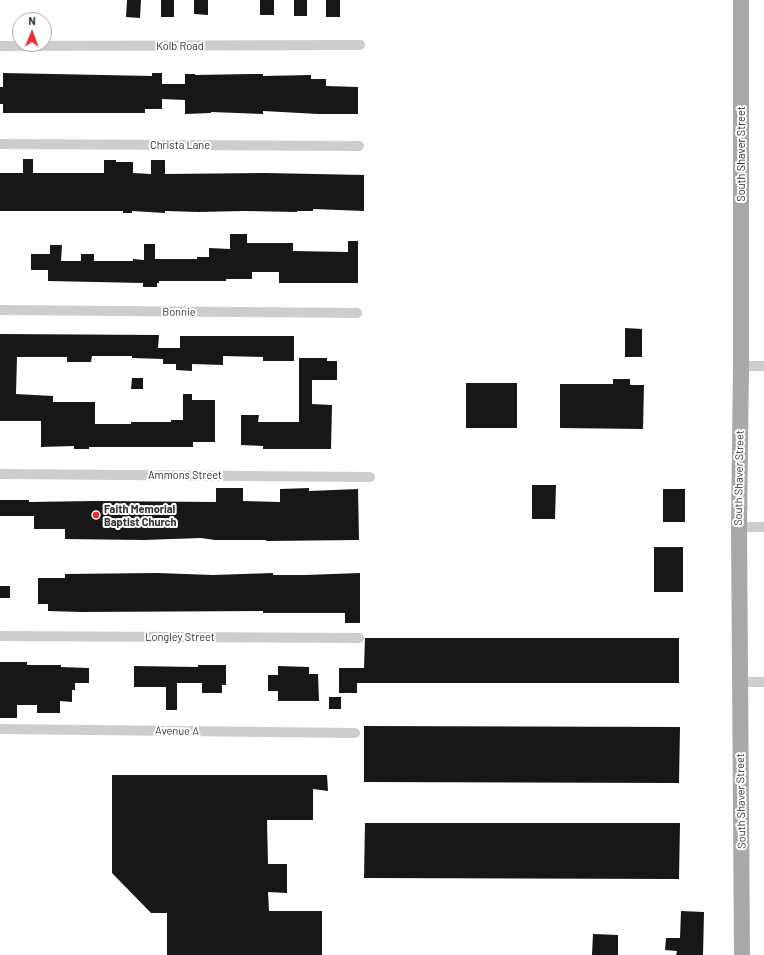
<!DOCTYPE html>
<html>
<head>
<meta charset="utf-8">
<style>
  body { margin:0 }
  #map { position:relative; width:764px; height:955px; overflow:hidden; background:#fff; font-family:Barlow,sans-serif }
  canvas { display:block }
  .north { position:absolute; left:12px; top:12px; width:40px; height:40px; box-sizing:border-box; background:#fff; border:1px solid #acacac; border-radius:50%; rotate:1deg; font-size:11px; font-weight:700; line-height:16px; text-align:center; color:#303030 }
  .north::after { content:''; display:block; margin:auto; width:14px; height:18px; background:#ea2e35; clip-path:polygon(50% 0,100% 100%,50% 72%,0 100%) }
</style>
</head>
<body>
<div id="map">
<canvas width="764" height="955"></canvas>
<div class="north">N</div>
</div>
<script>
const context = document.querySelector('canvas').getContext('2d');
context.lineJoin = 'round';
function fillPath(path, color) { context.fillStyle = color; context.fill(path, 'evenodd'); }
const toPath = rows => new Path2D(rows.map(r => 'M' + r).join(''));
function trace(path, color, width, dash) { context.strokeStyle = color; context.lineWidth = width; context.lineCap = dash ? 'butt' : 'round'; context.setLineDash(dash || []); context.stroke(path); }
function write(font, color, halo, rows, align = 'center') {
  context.font = font + ' Barlow,sans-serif'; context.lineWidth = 4; context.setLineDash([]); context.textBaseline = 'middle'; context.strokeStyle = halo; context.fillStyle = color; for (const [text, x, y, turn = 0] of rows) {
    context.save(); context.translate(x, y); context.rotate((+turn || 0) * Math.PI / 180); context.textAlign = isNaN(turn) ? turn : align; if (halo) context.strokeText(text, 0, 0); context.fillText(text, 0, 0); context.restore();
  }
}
const building = toPath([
  [127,0,141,0,140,18,126,17],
  [161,0,174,0,174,17,161,17],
  [194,0,208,0,208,15,194,14],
  [260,0,274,0,274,15,260,15],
  [294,0,307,0,307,16,294,16],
  [326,0,340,0,340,17,326,17],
  [3,73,152,76,152,73,162,73,162,84,185,84,185,74,195,74,195,75,252,74,263,74,263,76,311,75,311,79,326,79,326,86,358,87,358,114,318,114,263,111,263,114,211,112,211,113,185,114,185,100,162,99,162,109,145,109,145,113,3,113,3,104,0,104,0,87,3,87],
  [23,159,33,159,33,173,104,173,104,160,116,160,116,162,133,162,133,173,151,174,151,160,165,160,165,174,265,173,364,175,364,211,313,209,313,211,297,211,297,212,245,211,198,212,165,211,165,213,132,211,132,213,123,213,123,211,0,211,0,173,23,173],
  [230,234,247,234,247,243,293,243,293,251,348,252,348,241,358,241,358,283,279,283,279,272,252,272,252,279,226,279,226,281,159,281,159,283,157,283,157,287,143,287,143,283,48,281,48,270,31,270,31,254,50,254,50,245,62,245,61,261,81,261,81,254,94,254,94,261,133,261,133,259,144,260,144,244,155,244,155,259,197,259,197,257,209,257,209,248,230,249],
  [625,328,642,329,642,357,625,357],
  [0,334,159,335,158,348,180,348,180,336,294,336,294,361,263,361,263,357,223,356,223,365,192,364,192,371,176,370,176,364,163,364,163,359,132,358,132,356,92,356,91,362,67,362,67,357,17,357,16,394,53,396,53,402,95,402,95,424,131,424,131,422,171,422,171,420,183,420,183,394,192,394,192,400,215,400,215,442,193,442,193,447,89,447,89,449,74,449,74,446,41,447,41,421,0,421],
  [299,358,327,358,327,361,337,361,337,380,312,380,312,404,332,405,331,449,263,449,263,446,241,445,241,415,259,415,258,422,299,422],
  [132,378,143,378,143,389,131,389],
  [613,379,630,379,630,385,644,385,643,429,560,428,560,384,613,384],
  [466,383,517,383,517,428,466,428],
  [532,485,556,485,555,519,532,519],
  [216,488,243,488,243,501,280,502,280,489,309,488,309,491,358,489,359,540,266,541,266,540,215,540,201,538,143,540,65,539,65,529,34,529,34,516,0,516,0,500,29,500,29,502,94,501,216,502],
  [663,489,685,489,685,522,663,522],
  [654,547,683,547,683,592,654,592],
  [157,573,213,575,273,573,273,575,306,575,360,573,360,623,345,623,345,613,263,613,263,611,81,612,48,611,48,604,38,604,38,578,65,578,65,574],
  [0,586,10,586,10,598,0,598],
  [365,638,679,638,679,683,357,683,357,693,339,693,339,668,364,668],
  [0,662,27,662,27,665,61,665,61,667,89,668,89,683,75,683,75,690,72,690,72,702,60,701,60,713,37,713,37,705,17,705,17,718,0,718],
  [198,665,226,665,226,685,222,685,222,693,202,693,202,683,177,683,177,710,166,710,166,687,134,687,134,666,198,667],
  [278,666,309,667,309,674,318,674,319,701,278,701,278,691,268,691,268,675,278,675],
  [329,697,341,697,341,709,329,709],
  [364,726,680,727,679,783,364,782],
  [112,775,327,775,328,791,313,789,313,820,267,820,268,864,287,864,287,893,268,892,269,911,322,911,322,955,167,955,167,913,151,913,112,873],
  [365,823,680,823,679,879,364,878],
  [681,911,704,912,703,955,676,955,677,951,665,950,666,938,680,938],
  [593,934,618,935,618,955,592,955]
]);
const street = toPath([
  [0,46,360,45],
  [0,144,359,146],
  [0,310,357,313],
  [741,366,764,366],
  [0,474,370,477],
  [739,527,764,527],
  [0,636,359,638],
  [740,682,764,682],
  [0,729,355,733]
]);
const primary = toPath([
  [741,0,741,366,739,527,742,955]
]);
const markers = [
  [96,515,4,"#ea2e35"]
];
const streetNames = [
  ["Kolb Road",180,46],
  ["Christa Lane",180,145],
  ["South Shaver Street",741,154,-90],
  ["Bonnie",179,312,1],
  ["Ammons Street",185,475],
  ["South Shaver Street",739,478,-89],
  ["Longley Street",180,637],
  ["Avenue A",177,731,1],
  ["South Shaver Street",741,801,-91]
];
const poiNames = [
  ["Faith Memorial",104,509],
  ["Baptist Church",104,522]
];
fillPath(building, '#171717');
trace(street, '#cdcdcd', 10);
trace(primary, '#a8a8a8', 16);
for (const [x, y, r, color] of markers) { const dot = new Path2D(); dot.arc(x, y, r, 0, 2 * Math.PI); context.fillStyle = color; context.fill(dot); trace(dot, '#fff', 1.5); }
write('11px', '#303030', '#fff', streetNames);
write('bold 11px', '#303030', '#fff', poiNames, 'left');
</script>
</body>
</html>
